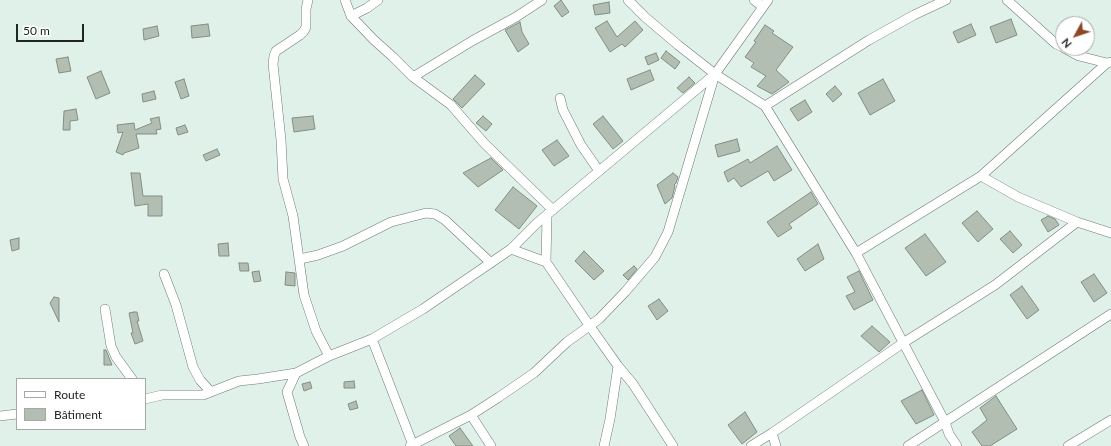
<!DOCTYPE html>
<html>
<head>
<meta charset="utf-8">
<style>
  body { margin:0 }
  #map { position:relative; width:1111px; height:446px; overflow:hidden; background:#e0f1ea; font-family:Lato,sans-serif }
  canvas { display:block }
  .legend { position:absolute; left:16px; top:378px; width:130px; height:52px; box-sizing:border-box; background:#fff; border:1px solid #a6a8a7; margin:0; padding:5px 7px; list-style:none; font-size:12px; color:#202623 }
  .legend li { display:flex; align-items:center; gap:8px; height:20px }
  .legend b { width:20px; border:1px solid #a6a8a7 }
  .north { position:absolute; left:1055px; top:16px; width:40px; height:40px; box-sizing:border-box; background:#fff; border:1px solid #a6a8a7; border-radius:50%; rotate:230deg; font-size:11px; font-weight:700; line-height:16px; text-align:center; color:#202623 }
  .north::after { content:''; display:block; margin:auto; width:14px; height:18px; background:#8f4626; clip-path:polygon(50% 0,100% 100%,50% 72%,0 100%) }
  .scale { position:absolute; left:16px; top:24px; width:68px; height:18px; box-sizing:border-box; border:2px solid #202623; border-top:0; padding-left:5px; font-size:12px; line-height:14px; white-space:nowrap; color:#202623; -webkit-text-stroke:3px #fff; paint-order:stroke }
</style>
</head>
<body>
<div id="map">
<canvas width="1111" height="446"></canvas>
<ul class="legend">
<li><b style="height:5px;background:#fff"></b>Route</li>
<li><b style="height:11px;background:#b3beb2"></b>Bâtiment</li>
</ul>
<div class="north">N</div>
<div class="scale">50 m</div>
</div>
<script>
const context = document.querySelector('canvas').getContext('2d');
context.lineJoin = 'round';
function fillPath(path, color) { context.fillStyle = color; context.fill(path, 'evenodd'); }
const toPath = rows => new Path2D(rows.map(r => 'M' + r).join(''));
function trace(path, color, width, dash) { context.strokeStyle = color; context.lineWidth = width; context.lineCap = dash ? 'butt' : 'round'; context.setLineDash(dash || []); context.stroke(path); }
const building = toPath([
  [561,0,569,12,562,17,554,6,561,0],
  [609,2,610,13,595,15,593,5,609,2],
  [1011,19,1017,35,996,43,990,27,1011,19],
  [607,21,617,37,635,21,643,30,625,47,622,44,610,52,595,28,607,21],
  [520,22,522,32,529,44,518,52,505,30,520,22],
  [208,24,210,36,192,38,191,26,208,24],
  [971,24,976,35,958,43,953,32,971,24],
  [765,25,774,31,772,33,793,47,776,70,789,82,772,94,757,86,766,76,751,67,754,63,745,57,756,42,754,41,765,25],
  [157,26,159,36,144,40,143,29,157,26],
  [666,51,680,62,675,69,661,58,666,51],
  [656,53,659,60,648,65,645,57,656,53],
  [68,57,71,71,59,73,56,59,68,57],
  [650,70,654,80,631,90,627,79,650,70],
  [101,71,110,93,96,99,87,77,101,71],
  [475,75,485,84,462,108,453,99,475,75],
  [689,77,695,83,683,93,677,88,689,77],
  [184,79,189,96,181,99,175,82,184,79],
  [883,79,895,101,870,115,858,93,883,79],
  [835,86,842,94,833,102,826,94,835,86],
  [154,91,156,99,143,102,142,94,154,91],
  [805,100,812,112,798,121,790,109,805,100],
  [76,109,78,120,70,121,70,130,63,130,64,111,76,109],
  [313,116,315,129,294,132,292,118,313,116],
  [483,116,492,124,486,131,476,123,483,116],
  [603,116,623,141,613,149,593,124,603,116],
  [159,117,161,129,156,130,157,134,136,134,139,148,124,153,123,155,116,152,123,132,118,133,117,125,134,123,135,130,152,123,150,119,159,117],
  [185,125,188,132,178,135,176,128,185,125],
  [737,139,740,151,718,157,715,145,737,139],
  [557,140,569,156,554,166,542,150,557,140],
  [777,146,792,170,774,181,768,171,741,187,734,178,728,182,724,172,748,159,750,163,777,146],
  [217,149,220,155,206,161,203,155,217,149],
  [491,158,503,170,478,187,463,173,491,158],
  [131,173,140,173,143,196,162,196,162,216,148,216,148,204,135,206,131,173],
  [673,173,678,177,676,183,674,185,675,186,672,198,665,204,657,185,673,173],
  [513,187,537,206,519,229,495,210,513,187],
  [811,192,818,204,789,224,792,228,778,237,767,222,811,192],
  [977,211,993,229,978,242,962,223,977,211],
  [1048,216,1055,219,1059,225,1048,232,1041,220,1048,216],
  [1010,231,1022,245,1013,253,1000,239,1010,231],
  [925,234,946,262,926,276,905,248,925,234],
  [19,238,19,249,12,251,10,240,19,238],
  [228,243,229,256,219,256,218,244,228,243],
  [818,244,824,259,805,271,797,259,818,244],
  [584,251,604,271,594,280,575,261,584,251],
  [239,263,248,263,249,271,240,271,239,263],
  [634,266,637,269,628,280,623,275,634,266],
  [259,271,261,281,254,282,252,272,259,271],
  [859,271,873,300,854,310,846,296,855,292,847,277,859,271],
  [286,272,295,273,295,286,285,285,286,272],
  [1094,274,1107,293,1094,302,1081,282,1094,274],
  [1022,286,1039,310,1027,319,1010,295,1022,286],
  [54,297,59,298,59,322,50,303,54,297],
  [659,299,668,311,657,320,648,306,659,299],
  [134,312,137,312,139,321,137,321,143,341,135,344,131,333,133,333,129,313,134,312],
  [872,326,890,342,879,352,861,336,872,326],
  [104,350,106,350,112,365,104,365,104,350],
  [354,381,355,388,344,388,344,382,354,381],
  [310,382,312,388,304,391,302,384,310,382],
  [922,390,934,415,916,424,901,401,922,390],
  [996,396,1017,429,990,446,982,446,972,432,987,420,980,408,996,396],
  [356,401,358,408,350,410,348,404,356,401],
  [745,412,757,432,742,444,728,425,745,412],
  [460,428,473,446,456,446,449,436,460,428]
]);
const minor = toPath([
  [308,0,306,9,306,27,304,31,300,35,276,51,274,56,273,64,281,140,283,179,293,216,304,295,316,331,329,356],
  [345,0,351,16,374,40,393,57,413,77,472,41,516,17,542,0],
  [754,0,763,7],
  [1007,0,1056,44,1063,47],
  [351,16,367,8,378,0],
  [1064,48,1079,56,1107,63],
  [715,74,765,106,856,253,945,422,949,434,957,446],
  [413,77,451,105,484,143,553,210],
  [560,98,563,110,581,145,599,171],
  [765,106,869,40,914,15,946,0],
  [981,176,1018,197,1077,222,1111,233],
  [547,215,546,262,589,325,618,366,633,384,673,446],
  [511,249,546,262],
  [856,253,981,176,1107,63,1111,62],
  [300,259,318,255,343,246,391,222,426,213,435,214,445,220,491,263],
  [164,274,176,305,193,367,200,380,211,392],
  [105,309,111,346,116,357,132,379],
  [372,339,413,445],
  [296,373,287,392,300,437,304,446],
  [145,399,162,395,203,395,239,381,258,379,296,373,329,356,372,339,423,309,511,249,537,223,715,74,768,0],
  [471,415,491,446],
  [0,416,17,414],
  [772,433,776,446],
  [410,446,471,415,499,397,534,373,567,342,599,319,625,292,655,257,668,232,715,74,678,45,645,17,628,0],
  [604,446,610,419,618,366],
  [751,446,772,433,903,343,995,285,1077,222],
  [908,446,1111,314],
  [1068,446,1111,420]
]);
fillPath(building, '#b3beb2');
trace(building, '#838e83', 1);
trace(minor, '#6b7b74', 10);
trace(minor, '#fff', 9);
</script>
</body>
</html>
